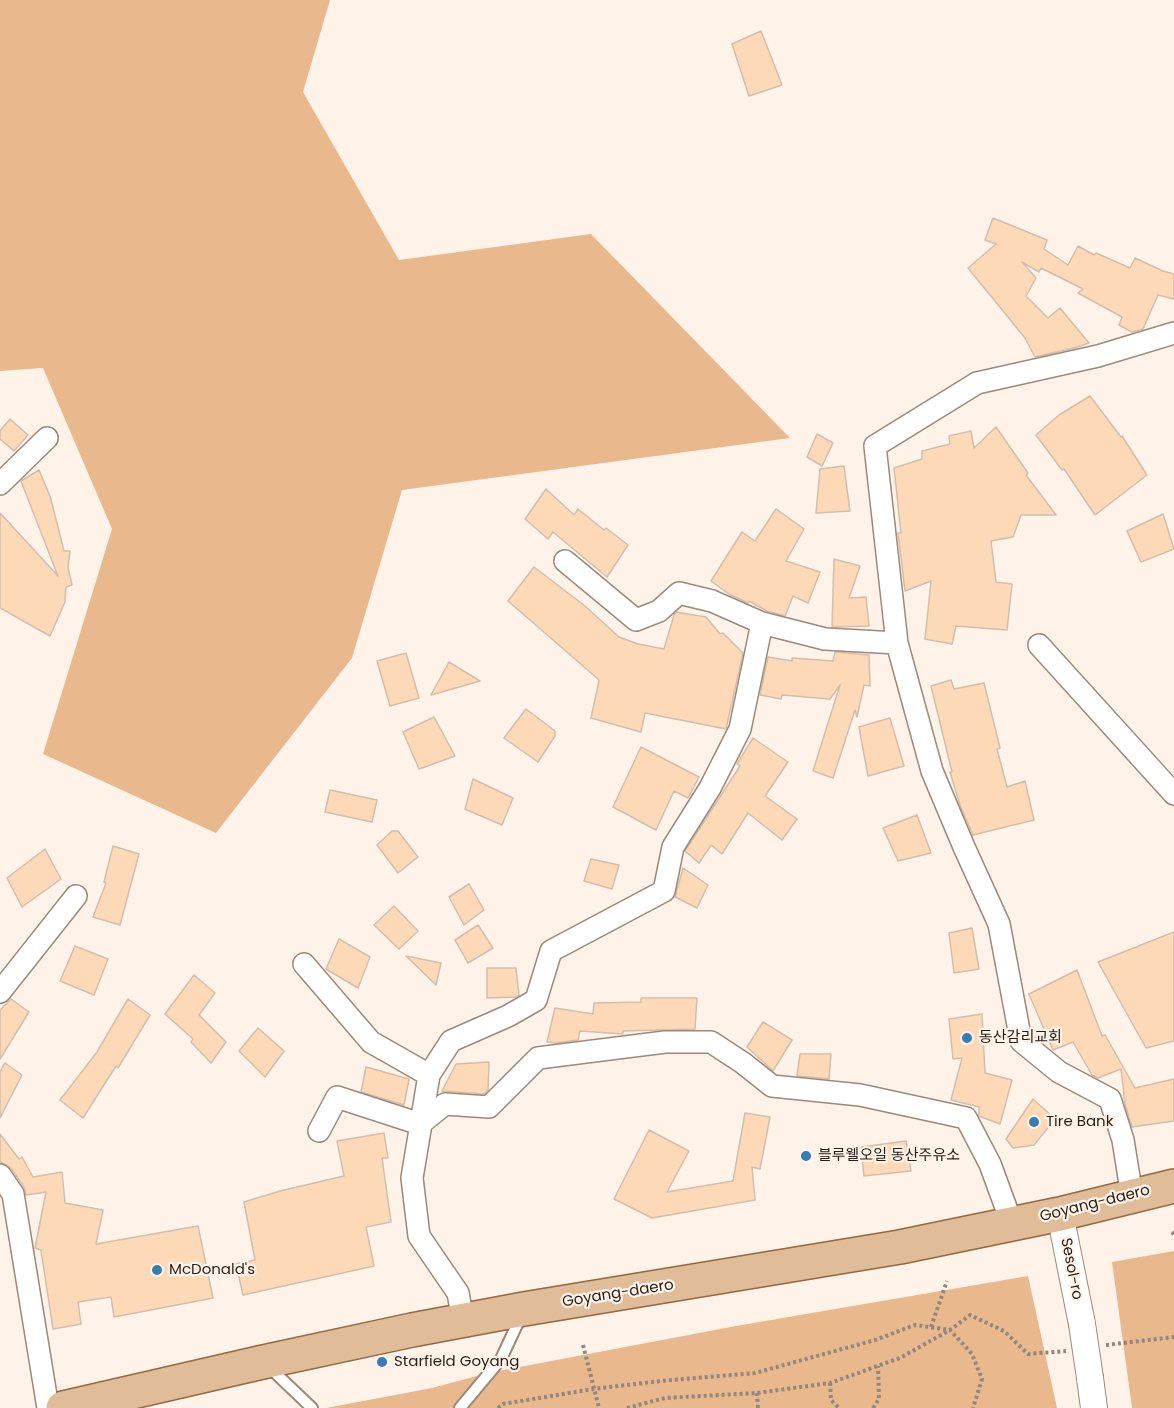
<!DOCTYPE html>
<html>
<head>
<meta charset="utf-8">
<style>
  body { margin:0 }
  canvas { display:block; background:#fff2e8 }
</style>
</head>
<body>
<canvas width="1174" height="1408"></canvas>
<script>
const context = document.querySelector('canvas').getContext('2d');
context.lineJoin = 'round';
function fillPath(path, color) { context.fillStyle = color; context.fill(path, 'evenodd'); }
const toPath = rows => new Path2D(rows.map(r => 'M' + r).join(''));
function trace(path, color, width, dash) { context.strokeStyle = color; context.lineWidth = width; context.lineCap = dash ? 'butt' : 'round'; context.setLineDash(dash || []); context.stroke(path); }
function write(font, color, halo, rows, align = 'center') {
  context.font = font + ' Poppins,"Noto Sans KR",sans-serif'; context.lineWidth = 4.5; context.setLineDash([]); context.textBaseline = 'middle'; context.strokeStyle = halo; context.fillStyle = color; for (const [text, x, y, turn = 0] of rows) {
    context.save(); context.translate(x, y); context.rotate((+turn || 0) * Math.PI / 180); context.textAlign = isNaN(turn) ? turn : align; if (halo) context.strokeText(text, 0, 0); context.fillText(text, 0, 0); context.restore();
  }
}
const green = toPath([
  [0,0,330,0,303,92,399,260,591,234,790,438,402,490,352,658,216,833,43,754,112,529,43,368,0,371],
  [1174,1251,1174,1408,1132,1408,1112,1262],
  [1028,1276,1057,1408,326,1408,432,1388,488,1373,736,1326]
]);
const building = toPath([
  [761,31,782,85,749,96,732,44,761,31],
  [993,218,1047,240,1044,249,1068,265,1078,246,1094,255,1096,253,1130,268,1135,258,1163,271,1174,274,1174,299,1158,295,1143,329,1132,332,1119,325,1122,317,1078,293,1083,289,1041,268,1039,272,1022,262,1036,278,1026,296,1048,318,1060,308,1089,343,1074,348,1035,357,1025,338,968,268,996,244,985,240,993,218],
  [1090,396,1121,437,1122,436,1147,475,1095,515,1064,469,1062,470,1036,435,1059,415,1090,396],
  [10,419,28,435,14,451,0,439,0,431,10,419],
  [996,427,1028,473,1026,475,1056,515,1021,515,1013,537,991,541,996,582,1012,584,1007,630,956,626,952,644,925,639,931,581,905,591,898,533,901,533,894,468,922,459,922,451,950,444,949,436,971,431,974,448,996,427],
  [817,434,833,443,822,466,807,457,817,434],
  [844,466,850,511,816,513,820,469,844,466],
  [39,470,50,496,64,551,70,551,68,568,72,585,66,587,65,602,50,636,0,608,0,513,58,576,21,481,39,470],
  [546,489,574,515,578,509,604,530,606,528,628,545,607,577,553,532,548,539,525,519,546,489],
  [776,509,804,529,786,561,820,572,808,603,793,596,785,616,767,611,749,601,748,603,729,594,711,581,742,532,755,541,776,509],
  [1163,514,1174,549,1141,562,1127,531,1163,514],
  [834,559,860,566,849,598,866,597,869,626,832,627,834,559],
  [534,567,585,606,619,637,638,644,664,649,674,615,676,612,706,617,720,634,723,633,743,653,726,729,645,713,641,732,591,718,599,681,598,679,508,601,534,567],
  [835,652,869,655,870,686,864,685,857,717,855,710,833,778,813,771,840,685,830,699,782,695,781,699,760,695,768,657,792,661,792,658,833,661,835,652],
  [406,653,419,698,390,706,377,661,406,653],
  [449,662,480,681,431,695,449,662],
  [951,680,954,689,984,683,1000,748,997,749,1007,787,1025,781,1034,820,973,835,961,808,950,772,952,772,931,686,951,680],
  [526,709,555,731,555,736,538,762,504,738,526,709],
  [434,717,455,756,419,769,403,732,434,717],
  [890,718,904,766,868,776,859,727,890,718],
  [753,738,788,762,765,796,797,819,782,840,748,813,722,854,711,845,699,863,685,851,740,766,737,764,753,738],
  [641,747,699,777,688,798,674,791,656,830,613,807,641,747],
  [473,779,513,798,502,825,465,809,473,779],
  [330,790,377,800,372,822,325,812,330,790],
  [917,815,931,853,898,861,883,828,917,815],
  [392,831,398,831,418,857,398,873,377,845,392,831],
  [113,846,139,854,120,925,93,917,106,883,104,882,113,846],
  [45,849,61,879,22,907,7,878,45,849],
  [591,859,619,865,612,889,584,881,591,859],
  [683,868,708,885,697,908,675,897,683,868],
  [469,884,484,910,464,925,449,897,469,884],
  [394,906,418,931,399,949,374,925,394,906],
  [478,925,493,948,468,963,455,940,478,925],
  [972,928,979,969,954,973,949,933,972,928],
  [1174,932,1174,1041,1146,1048,1098,962,1174,932],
  [339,939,370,957,358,988,326,969,339,939],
  [75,946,108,959,94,995,60,981,75,946],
  [406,956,441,963,436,985,406,956],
  [487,968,516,968,519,995,516,997,487,998,487,968],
  [1077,970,1102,1036,1105,1035,1135,1088,1174,1079,1174,1121,1132,1127,1125,1104,1121,1069,1098,1078,1092,1075,1073,1042,1053,1050,1029,994,1077,970],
  [194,975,215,993,199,1015,226,1042,211,1063,191,1042,193,1039,165,1014,194,975],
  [641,998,697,998,695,1029,623,1031,623,1034,580,1031,578,1040,556,1043,547,1042,555,1008,593,1014,594,1003,641,1002,641,998],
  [11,999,29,1012,0,1059,0,1010,11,999],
  [128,999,150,1015,118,1068,116,1066,83,1118,60,1100,97,1052,128,999],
  [982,1014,985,1073,1012,1080,1000,1124,979,1116,979,1107,951,1100,962,1058,953,1059,949,1019,982,1014],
  [763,1022,792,1040,773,1071,747,1047,763,1022],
  [258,1028,284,1051,265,1077,239,1051,258,1028],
  [800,1054,831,1054,829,1079,797,1076,800,1054],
  [489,1062,488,1090,484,1094,442,1091,456,1064,489,1062],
  [5,1063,22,1075,0,1118,0,1072,5,1063],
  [366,1067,409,1079,404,1105,361,1092,366,1067],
  [1033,1099,1055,1119,1034,1145,1013,1148,1006,1139,1033,1099],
  [745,1113,770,1117,760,1169,752,1167,755,1200,652,1218,614,1199,649,1130,689,1151,667,1192,733,1181,745,1113],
  [384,1133,388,1158,382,1158,391,1222,366,1227,374,1266,243,1295,236,1264,255,1260,244,1202,280,1191,344,1176,337,1141,384,1133],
  [0,1134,19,1159,22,1157,33,1177,62,1172,65,1203,103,1210,96,1244,198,1226,213,1298,114,1317,111,1297,78,1302,81,1324,53,1329,41,1250,35,1248,46,1192,26,1195,24,1187,11,1168,0,1162,0,1134],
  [906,1141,911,1171,864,1176,861,1147,906,1141]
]);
const path = toPath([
  [1172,1232,1174,1234],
  [931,1327,947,1281],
  [583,1345,599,1408],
  [1106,1345,1174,1337],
  [830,1383,831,1400,839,1408],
  [757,1393,758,1408],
  [498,1408,503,1404,593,1389,661,1381,755,1373,875,1340,915,1325,950,1330,972,1354,982,1379,973,1408],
  [627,1408,665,1398,757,1393,830,1383,900,1358,950,1330,970,1315,1004,1331,1028,1354,1066,1351],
  [873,1408,879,1399,878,1366]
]);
const service = toPath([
  [268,1366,312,1408],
  [460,1408,501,1359,521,1316]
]);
const minor = toPath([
  [0,484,47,438],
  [565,561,636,620,659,611,679,593,712,601,762,623],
  [1039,645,1174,794],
  [304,964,371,1042,429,1075],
  [0,992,76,896],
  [319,1131,337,1097,420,1124,445,1104,489,1107,538,1058,665,1042,711,1042,743,1063,772,1086,860,1095,966,1118,990,1164,1012,1224],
  [0,1175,13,1194,48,1408],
  [1132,1196,1123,1140,1110,1099,1059,1072,1021,1041,999,924,964,847,932,771,897,643,875,446,977,383,1098,356,1174,333],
  [463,1320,458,1293,419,1236,412,1178,429,1075,451,1041,508,1016,536,1000,551,951,664,891,673,847,710,788,740,729,762,623,825,639,897,643]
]);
const tertiary = toPath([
  [1060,1214,1082,1324],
  [1090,1378,1094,1408]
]);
const primary = toPath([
  [63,1408,263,1362,412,1330,524,1309,900,1247,1060,1214,1174,1186]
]);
const tertiaryBridge = toPath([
  [1082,1324,1090,1378]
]);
const markers = [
  [967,1038,6,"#357db2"],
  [1034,1122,6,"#357db2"],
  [806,1156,6,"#357db2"],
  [157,1270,6,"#357db2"],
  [382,1362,6,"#357db2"]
];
const poiNames = [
  ["동산감리교회",979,1038],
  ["Tire Bank",1046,1122],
  ["블루웰오일 동산주유소",818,1156],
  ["McDonald's",169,1270],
  ["Starfield Goyang",394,1362]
];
const streetNames = [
  ["Goyang-daero",1095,1204,-14],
  ["Sesol-ro",1071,1269,79],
  ["Goyang-daero",618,1294,-9]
];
fillPath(green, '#e9b88c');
fillPath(building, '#fed9b8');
trace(building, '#d2bead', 1.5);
trace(service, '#9c8979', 14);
trace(minor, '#9c8979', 24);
trace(tertiary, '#9c8979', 28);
trace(primary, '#936840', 36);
trace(path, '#91877f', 4, [3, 3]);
trace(service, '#fff', 10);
trace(minor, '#fff', 21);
trace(tertiary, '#fff', 26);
trace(primary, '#e1bc99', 33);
trace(tertiaryBridge, '#9c8979', 28, []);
trace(tertiaryBridge, '#fff', 26);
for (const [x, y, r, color] of markers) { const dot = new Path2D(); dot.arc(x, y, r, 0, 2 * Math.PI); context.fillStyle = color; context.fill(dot); trace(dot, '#fff2e8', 2); }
write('15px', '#261f18', '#fff2e8', poiNames, 'left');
write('15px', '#261f18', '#fff2e8', streetNames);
</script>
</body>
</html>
